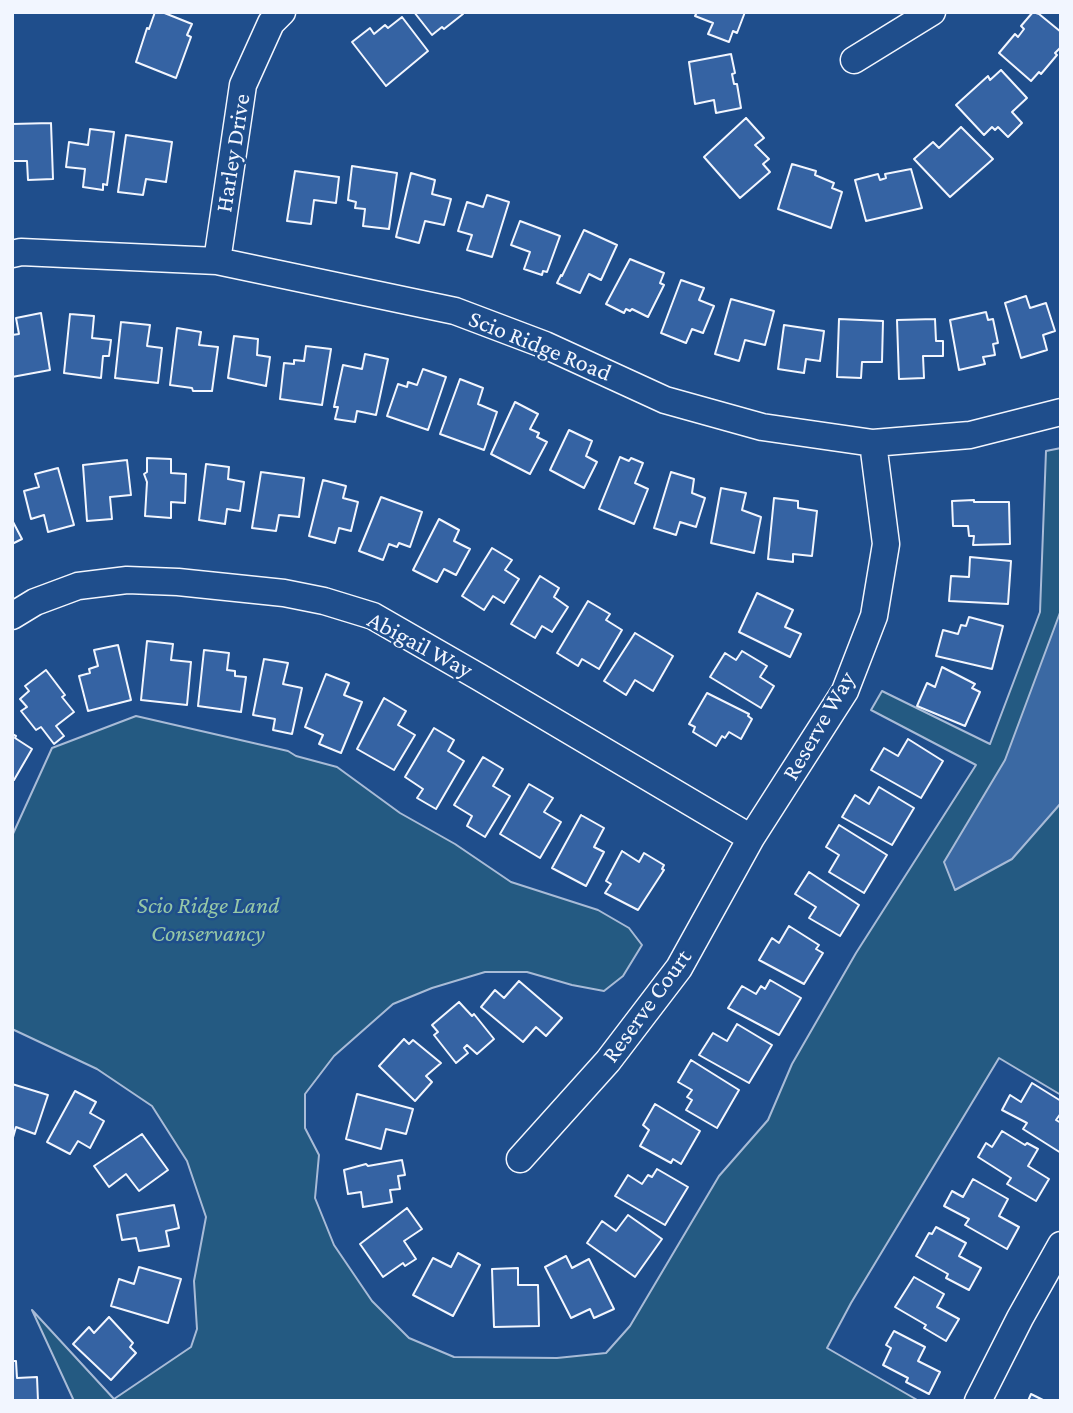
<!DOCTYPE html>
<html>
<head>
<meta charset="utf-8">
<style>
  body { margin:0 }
  #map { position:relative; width:1073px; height:1413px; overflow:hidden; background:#1f4e8c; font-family:"Crimson Pro",serif }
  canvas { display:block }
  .frame { position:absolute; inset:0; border:14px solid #f2f6ff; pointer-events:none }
</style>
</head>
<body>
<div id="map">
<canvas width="1073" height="1413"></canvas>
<div class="frame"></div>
</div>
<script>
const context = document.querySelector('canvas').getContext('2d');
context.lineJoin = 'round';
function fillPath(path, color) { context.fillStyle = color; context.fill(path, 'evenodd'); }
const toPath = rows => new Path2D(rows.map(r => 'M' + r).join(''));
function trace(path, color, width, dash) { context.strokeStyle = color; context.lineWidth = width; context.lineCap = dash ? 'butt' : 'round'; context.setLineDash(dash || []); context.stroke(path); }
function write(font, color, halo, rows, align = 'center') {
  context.font = font + ' "Crimson Pro",serif'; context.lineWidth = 5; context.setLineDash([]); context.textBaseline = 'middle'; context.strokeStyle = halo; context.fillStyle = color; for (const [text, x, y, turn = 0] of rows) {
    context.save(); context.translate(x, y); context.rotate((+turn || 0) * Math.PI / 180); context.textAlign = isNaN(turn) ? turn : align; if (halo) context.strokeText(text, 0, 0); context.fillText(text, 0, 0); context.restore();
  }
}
const green = toPath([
  [1061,448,1061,1095,999,1058,851,1303,827,1348,919,1401,74,1401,32,1310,114,1399,191,1347,197,1329,194,1281,206,1217,187,1161,152,1106,97,1069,12,1029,12,836,52,748,136,716,288,751,296,756,337,767,400,813,455,844,511,882,598,910,629,928,642,945,623,976,604,991,572,985,527,972,485,972,432,988,393,1004,334,1056,305,1094,305,1128,319,1155,315,1198,334,1245,372,1301,409,1338,454,1357,557,1358,606,1353,630,1326,719,1176,768,1120,792,1064,856,953,976,765,871,710,882,691,990,744,1040,612,1046,451,1061,448]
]);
const water = toPath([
  [1061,610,1061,803,1012,859,955,890,944,862,1005,760,1061,610]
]);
const building = toPath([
  [155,12,162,12,192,24,187,35,191,37,176,78,136,62,147,28,149,29,155,12],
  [414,12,462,12,463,14,444,29,442,27,432,35,414,12],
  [697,12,745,12,737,33,733,31,729,42,708,34,713,23,695,16,697,12],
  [1033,12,1039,14,1061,32,1061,47,1055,53,1057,55,1041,74,1039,72,1031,81,999,53,1015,34,1018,37,1024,29,1021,26,1033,12],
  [402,17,428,51,386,86,352,42,370,28,374,34,385,25,388,28,402,17],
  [731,54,735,73,732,74,734,84,737,84,741,108,716,113,714,100,695,104,689,62,731,54],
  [1001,70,1027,98,1012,112,1022,123,1008,137,998,127,995,130,992,127,984,135,956,105,988,76,990,80,1001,70],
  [746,118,764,138,755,145,769,159,763,164,770,172,740,198,704,157,746,118],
  [51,123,53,179,28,180,27,161,12,161,12,124,51,123],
  [961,127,993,159,950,197,914,159,933,142,939,148,961,127],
  [90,129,114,132,107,185,103,184,103,190,83,187,85,169,66,167,69,142,88,145,90,129],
  [126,135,172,142,166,182,146,179,143,195,118,192,126,135],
  [792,164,816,171,815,175,834,183,832,188,842,192,831,228,778,209,792,164],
  [352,166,397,173,389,229,363,226,365,209,355,208,356,202,348,200,352,166],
  [911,169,922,208,866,221,855,180,878,174,880,180,886,178,885,174,911,169],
  [295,171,339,177,336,203,314,200,311,224,287,221,295,171],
  [411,173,435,180,432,194,451,199,444,225,425,221,419,243,396,237,411,173],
  [487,195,509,202,492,257,467,250,472,235,458,231,467,202,483,207,487,195],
  [520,221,560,236,547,272,543,271,542,275,524,269,530,252,511,245,520,221],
  [584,230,617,245,601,280,589,274,580,293,557,283,561,275,562,276,584,230],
  [630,259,664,273,660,283,664,285,648,317,632,309,630,311,626,309,624,313,606,304,630,259],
  [681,280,704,288,699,300,714,306,703,333,692,329,686,343,661,333,681,280],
  [1026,296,1030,308,1046,303,1055,331,1043,335,1047,350,1021,358,1005,303,1026,296],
  [731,299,774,311,765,345,745,340,739,361,715,354,731,299],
  [986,312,988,320,993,319,998,343,993,344,995,355,983,357,985,364,959,370,950,320,986,312],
  [41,313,50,370,12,377,12,335,19,334,16,318,41,313],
  [70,314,94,316,92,338,111,340,109,356,103,356,101,378,64,373,70,314],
  [839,319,883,321,882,362,862,362,861,378,837,377,839,319],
  [935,319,936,341,943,341,943,356,923,356,924,378,899,379,897,320,935,319],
  [121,322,150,325,147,346,162,348,158,383,115,378,121,322],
  [784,325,824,331,820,361,806,359,804,373,778,369,784,325],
  [177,328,201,332,199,345,218,347,212,391,193,391,192,388,170,385,177,328],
  [234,336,258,339,257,355,270,357,266,386,228,378,234,336],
  [306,346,331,349,322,405,280,399,284,363,294,364,294,360,304,361,306,346],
  [365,354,388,359,376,415,357,411,355,422,335,419,338,407,334,407,343,365,362,369,365,354],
  [423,369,446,377,428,430,387,416,398,384,407,387,408,382,417,385,423,369],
  [460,379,483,388,478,404,497,412,484,450,440,434,460,379],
  [515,402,538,414,530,429,539,433,537,437,547,442,530,474,491,454,515,402],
  [569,430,592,441,586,456,597,462,584,488,550,470,569,430],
  [620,457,629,461,631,458,643,463,635,483,648,489,634,524,599,509,620,457],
  [147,458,171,459,171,473,186,474,185,503,171,502,171,518,145,516,147,482,144,474,147,472,147,458],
  [127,460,131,495,110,497,112,519,87,521,83,465,127,460],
  [206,464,229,467,228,479,244,482,240,511,227,509,225,524,199,520,206,464],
  [58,468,74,525,48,532,44,515,31,519,24,491,39,487,35,474,58,468],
  [261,472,304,478,299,517,279,515,276,531,252,528,261,472],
  [671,472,694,479,692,493,705,498,696,527,680,522,676,535,654,528,671,472],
  [323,480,346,486,343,498,358,502,351,531,339,528,335,543,309,536,323,480],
  [721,488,746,493,742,510,761,517,754,553,711,543,721,488],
  [381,497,422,512,410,547,399,543,397,547,389,544,383,560,359,551,381,497],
  [774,498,798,501,798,508,817,511,812,556,793,554,793,562,768,559,774,498],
  [974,500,974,502,1009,502,1010,544,973,545,974,536,969,536,968,526,953,526,952,501,974,500],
  [439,519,459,530,454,541,470,549,456,575,444,569,437,582,413,570,439,519],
  [12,520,22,539,12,544,12,520],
  [492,548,512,560,505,570,519,579,504,603,493,596,484,610,462,596,492,548],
  [970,557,1011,561,1008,604,949,601,951,576,969,577,970,557],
  [540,576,559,588,554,597,568,607,552,632,542,626,535,638,511,624,540,576],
  [757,593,793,610,785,627,801,634,790,657,739,632,757,593],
  [588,601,610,614,606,620,622,630,599,669,582,659,578,666,557,653,588,601],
  [969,617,1003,626,992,669,936,656,943,630,958,634,961,625,966,626,969,617],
  [635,633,673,656,653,691,635,680,626,695,604,681,635,633],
  [147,641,173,644,171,660,191,662,187,705,141,700,147,641],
  [118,645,131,700,88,711,79,676,90,673,89,669,98,666,94,650,118,645],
  [204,650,229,653,227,670,235,671,235,676,246,677,241,712,198,706,204,650],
  [742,651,767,666,760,677,774,686,761,708,710,677,725,653,736,660,742,651],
  [264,659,288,663,283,684,302,688,292,734,273,730,275,719,253,715,264,659],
  [942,667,975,684,972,688,980,692,965,726,917,706,927,683,935,687,942,667],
  [46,670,65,695,62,697,74,712,56,726,64,736,54,744,41,727,36,730,21,711,27,707,20,699,29,691,25,686,46,670],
  [326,674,349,683,344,695,362,702,341,753,319,744,323,735,305,727,326,674],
  [707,693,749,714,748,716,752,719,741,739,729,732,725,738,722,736,716,746,693,732,695,727,689,724,707,693],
  [384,698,406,711,398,725,415,735,394,770,357,749,384,698],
  [434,728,454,740,448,751,464,761,436,809,417,798,423,789,405,777,434,728],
  [12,734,16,736,15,738,32,749,14,780,12,779,12,734],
  [908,739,943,761,921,798,871,770,884,748,898,756,908,739],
  [483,757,503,769,493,786,510,796,485,837,467,826,472,816,454,805,483,757],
  [529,784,553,798,544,812,561,822,540,858,500,834,529,784],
  [879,787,914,808,892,845,842,817,855,795,869,804,879,787],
  [581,815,604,828,594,847,604,852,586,886,552,868,581,815],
  [839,825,887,855,864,893,829,872,839,855,826,847,839,825],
  [622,851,639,862,644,853,664,865,662,869,664,870,638,910,605,893,611,884,606,881,622,851],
  [809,872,859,905,840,936,809,918,816,907,795,894,809,872],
  [789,926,819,945,816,949,823,953,804,984,759,960,772,938,779,943,789,926],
  [770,980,801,998,779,1035,728,1008,742,986,756,994,761,986,765,989,770,980],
  [519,981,562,1018,546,1036,536,1027,523,1042,481,1007,495,990,504,998,519,981],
  [459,1002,472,1016,474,1014,494,1039,477,1054,467,1045,464,1048,468,1053,456,1063,434,1035,438,1032,432,1025,459,1002],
  [737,1024,772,1045,749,1083,699,1055,713,1033,727,1041,737,1024],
  [404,1039,409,1044,413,1040,441,1063,426,1076,432,1082,415,1101,379,1066,404,1039],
  [691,1060,739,1090,717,1128,686,1110,692,1100,687,1097,692,1090,678,1082,691,1060],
  [1032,1083,1061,1101,1061,1113,1056,1120,1061,1123,1061,1153,1023,1129,1027,1123,1002,1110,1010,1095,1021,1102,1032,1083],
  [12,1084,48,1095,35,1134,16,1127,12,1141,12,1084],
  [75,1091,96,1102,90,1113,104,1121,90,1148,78,1141,70,1154,47,1142,75,1091],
  [357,1094,413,1109,406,1134,386,1129,381,1149,346,1139,357,1094],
  [655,1104,700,1131,681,1164,673,1159,671,1163,640,1146,649,1130,643,1125,655,1104],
  [1002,1131,1025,1145,1027,1143,1038,1149,1028,1166,1049,1179,1036,1201,1007,1184,1011,1178,978,1157,986,1143,992,1147,1002,1131],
  [142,1134,168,1170,139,1191,126,1174,109,1187,94,1166,142,1134],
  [402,1160,405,1175,398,1176,400,1189,390,1190,392,1202,363,1207,361,1192,348,1194,344,1170,366,1164,368,1166,402,1160],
  [657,1169,688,1187,665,1225,615,1196,628,1175,642,1184,648,1175,652,1177,657,1169],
  [973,1179,1008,1199,999,1216,1019,1227,1007,1249,965,1225,969,1219,944,1206,952,1191,963,1197,973,1179],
  [174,1205,179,1228,166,1231,169,1246,139,1251,136,1238,122,1240,117,1215,174,1205],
  [407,1208,422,1229,404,1241,416,1259,405,1266,403,1263,383,1277,360,1244,407,1208],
  [628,1215,662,1239,635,1277,587,1243,602,1221,616,1231,628,1215],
  [936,1227,966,1243,959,1256,981,1268,969,1290,946,1278,948,1274,916,1256,929,1233,932,1234,936,1227],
  [458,1253,480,1265,453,1316,413,1295,433,1258,451,1267,458,1253],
  [566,1256,572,1268,589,1259,614,1309,594,1318,590,1309,571,1318,545,1267,566,1256],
  [139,1267,181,1279,168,1323,111,1306,119,1279,134,1284,139,1267],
  [518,1268,518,1285,538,1285,539,1326,494,1327,492,1269,518,1268],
  [914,1277,944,1294,937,1307,959,1319,946,1341,924,1328,926,1325,895,1307,914,1277],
  [109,1317,133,1343,130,1347,136,1353,111,1380,73,1344,89,1327,94,1333,109,1317],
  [894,1331,925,1347,918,1361,940,1372,929,1394,906,1382,908,1378,883,1365,891,1348,886,1345,894,1331],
  [12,1361,16,1361,17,1378,37,1377,38,1401,12,1401,12,1361],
  [1031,1394,1045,1401,1028,1401,1031,1394]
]);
const minor = toPath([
  [854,60,932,12],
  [12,254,21,252,217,261,455,311,545,345,665,400,762,427,873,443,970,435,1061,412],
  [217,261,243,85,271,23,282,12],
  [12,616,35,602,78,586,127,580,178,582,284,593,324,601,373,616,479,677,751,838],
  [520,1159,608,1061,679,968,751,838,845,691,874,616,886,544,873,443],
  [978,1401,1020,1318,1061,1245]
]);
const streetNames = [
  ["Harley Drive",233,153,-81],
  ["Scio Ridge Road",540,346,22],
  ["Abigail Way",420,645,28],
  ["Reserve Way",819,726,-60],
  ["Reserve Court",647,1006,-54]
];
const parkNames = [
  ["Scio Ridge Land",208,906],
  ["Conservancy",208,934]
];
fillPath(green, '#245a82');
trace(green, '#a8bbd7', 2);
fillPath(water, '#3b69a3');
trace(water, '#a8bbd7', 2);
fillPath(building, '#3563a3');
trace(building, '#f2f6ff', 2);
trace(minor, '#f2f6ff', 29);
trace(minor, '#1f4e8c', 26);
write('24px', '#f2f6ff', '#1f4e8c', streetNames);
write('italic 24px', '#97c8a6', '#1f4e8c', parkNames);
</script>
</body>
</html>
